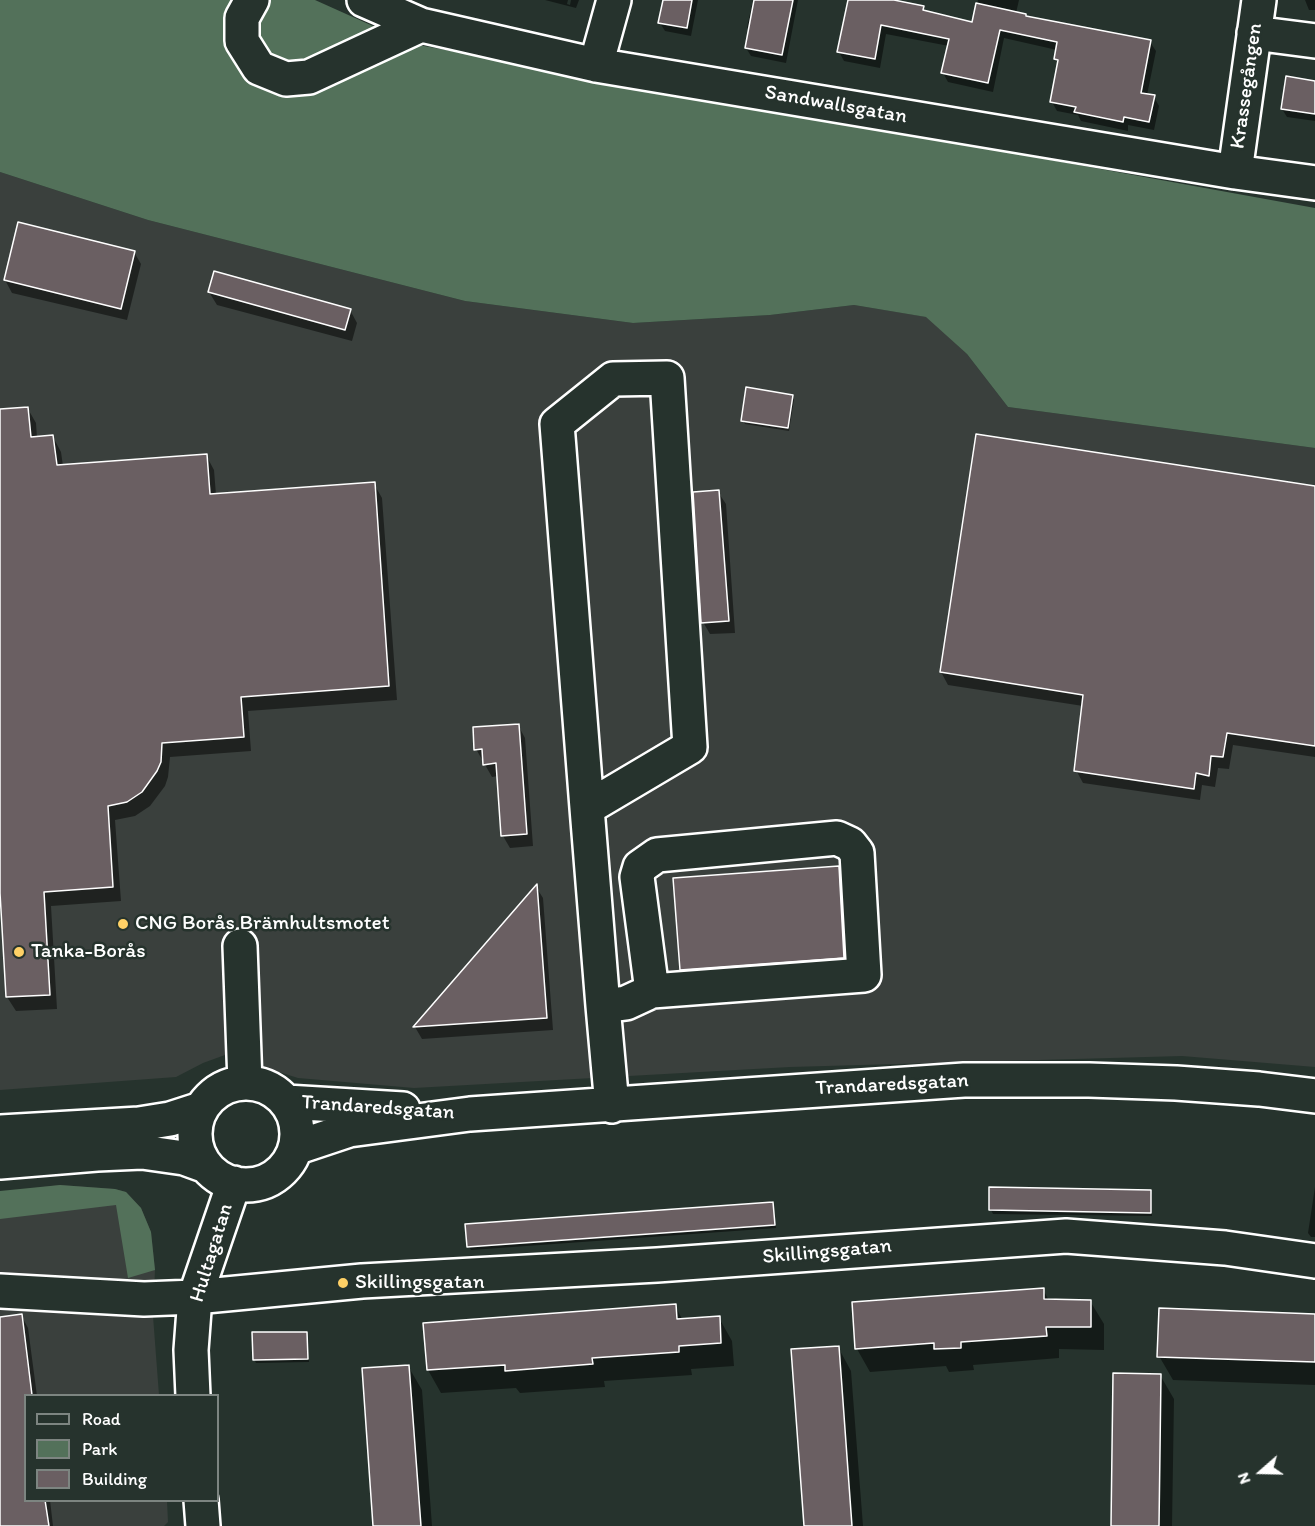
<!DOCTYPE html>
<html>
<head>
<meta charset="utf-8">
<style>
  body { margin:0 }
  #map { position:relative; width:1315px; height:1526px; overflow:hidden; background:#26332d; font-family:Itim,sans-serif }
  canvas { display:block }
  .legend { position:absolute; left:24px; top:1394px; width:195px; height:108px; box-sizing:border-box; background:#26332d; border:2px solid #7d8581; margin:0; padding:8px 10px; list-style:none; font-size:18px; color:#fff }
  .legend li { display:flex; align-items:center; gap:12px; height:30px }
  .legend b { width:30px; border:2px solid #7d8581 }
  .north { position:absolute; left:1231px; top:1442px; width:60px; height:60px; -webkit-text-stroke:4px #26332d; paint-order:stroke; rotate:250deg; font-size:16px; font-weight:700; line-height:24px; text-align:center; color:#fff }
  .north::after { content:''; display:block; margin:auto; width:21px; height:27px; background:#fff; clip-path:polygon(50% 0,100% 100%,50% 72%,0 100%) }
</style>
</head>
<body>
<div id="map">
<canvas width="1315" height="1526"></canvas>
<ul class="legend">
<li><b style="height:8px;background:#26332d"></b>Road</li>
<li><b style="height:16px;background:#53715a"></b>Park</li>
<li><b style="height:16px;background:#6a5f62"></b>Building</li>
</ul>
<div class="north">N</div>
</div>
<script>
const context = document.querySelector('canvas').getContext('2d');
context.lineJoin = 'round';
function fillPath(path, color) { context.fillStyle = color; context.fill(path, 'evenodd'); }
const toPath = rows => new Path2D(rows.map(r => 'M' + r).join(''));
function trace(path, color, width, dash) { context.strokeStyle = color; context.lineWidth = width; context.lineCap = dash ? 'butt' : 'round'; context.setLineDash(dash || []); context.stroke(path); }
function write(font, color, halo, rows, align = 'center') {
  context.font = font + ' Itim,sans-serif'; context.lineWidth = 5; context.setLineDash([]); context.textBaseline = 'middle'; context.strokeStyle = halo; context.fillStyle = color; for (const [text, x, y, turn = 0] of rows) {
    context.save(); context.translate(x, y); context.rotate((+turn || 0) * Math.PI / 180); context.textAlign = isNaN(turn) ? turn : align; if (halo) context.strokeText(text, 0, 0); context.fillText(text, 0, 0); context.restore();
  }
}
const built = toPath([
  [0,172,148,220,465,301,633,323,770,315,854,305,927,317,967,354,1008,407,1315,448,1315,1067,1182,1056,790,1067,414,1088,298,1078,225,1055,203,1063,176,1077,0,1090],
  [60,1185,115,1189,126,1192,141,1208,151,1232,155,1270,153,1316,159,1395,26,1396,26,1500,167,1501,168,1522,164,1526,0,1526,0,1192]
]);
const green = toPath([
  [0,0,315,0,413,44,1315,208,1315,448,1008,407,967,354,926,317,854,305,770,315,633,323,465,301,148,220,0,172],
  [60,1185,115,1189,126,1192,141,1208,151,1232,155,1270,128,1278,116,1205,0,1219,0,1191]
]);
const shadow = toPath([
  [545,0,568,0,567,4,570,5,571,0,579,0,576,8],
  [664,0,698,0,691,36,665,31,660,23],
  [753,0,798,0,786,63,751,56,746,48,749,31,747,27],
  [849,0,887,0,923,7,926,13,973,24,978,0,1019,0,1016,13,1026,17,1150,42,1156,51,1147,95,1154,97,1159,106,1154,130,1128,125,1128,131,1081,121,1078,115,1057,111,1052,102,1059,65,1056,59,1057,50,1004,38,993,92,948,82,943,73,949,46,886,34,880,68,844,61,839,52],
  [1305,0,1315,0,1315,10,1309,10],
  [1315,82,1315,121,1287,117,1282,109],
  [134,252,141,264,127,320,12,293,5,280],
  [209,292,350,310,357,323,352,341,217,305],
  [792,396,794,400,789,431,745,424,743,421],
  [28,409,36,423,37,438,53,437,61,452,63,466,206,455,214,470,216,495,374,484,382,498,397,700,248,711,251,751,170,757,168,777,165,786,150,806,135,816,115,820,121,901,51,906,57,1009,16,1011,7,997,2,910,0,910,0,411],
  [1315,488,1315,757,1233,745,1229,769,1218,768,1215,787,1202,785,1200,800,1083,783,1076,770,1083,706,948,685,941,672],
  [718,492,726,504,735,633,710,634,703,622],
  [518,725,525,738,533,846,510,848,503,836,498,776,492,777,476,749],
  [838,867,845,880,850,970,688,982,681,970],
  [536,887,543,898,553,1030,422,1039,415,1027],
  [1315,1187,1315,1237,1311,1237,1308,1233],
  [1150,1191,1152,1195,1152,1216,993,1214,991,1210],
  [773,1204,776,1228,471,1250,469,1247,467,1226],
  [1043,1289,1049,1301,1090,1301,1104,1324,1104,1350,1059,1349,1059,1358,973,1365,974,1370,949,1372,946,1366,870,1372,857,1349],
  [675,1305,683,1321,719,1318,732,1341,734,1366,691,1369,692,1375,604,1381,605,1387,520,1393,516,1388,441,1393,428,1370],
  [21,1315,28,1328,37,1396,26,1396,26,1500,50,1500,53,1526,0,1526,0,1318],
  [1315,1315,1315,1385,1173,1380,1159,1356],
  [306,1333,308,1337,309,1362,256,1363,254,1359],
  [838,1347,851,1371,863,1526,805,1526],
  [408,1366,422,1390,432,1526,374,1526],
  [1160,1375,1174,1399,1172,1526,1113,1526]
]);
const building = toPath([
  [663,0,692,0,687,28,658,23,663,0],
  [754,0,793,0,782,55,745,48,754,0],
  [848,0,894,0,924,6,923,10,972,22,976,3,1026,14,1026,16,1151,40,1141,93,1155,95,1149,122,1124,117,1123,122,1074,112,1076,107,1050,102,1058,60,1054,59,1057,42,1000,30,988,83,941,73,949,39,881,25,875,59,837,52,848,0],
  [1286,76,1315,81,1315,114,1281,109,1286,76],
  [18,222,135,251,121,309,4,280,18,222],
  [214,271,351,309,345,330,208,292,214,271],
  [746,387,793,395,788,428,741,421,746,387],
  [28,407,31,437,53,435,57,465,207,454,210,494,375,482,389,686,241,697,244,737,162,743,161,762,157,771,142,792,127,802,108,806,113,887,44,892,50,995,6,997,0,893,0,409,28,407],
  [976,434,1315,486,1315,746,1227,733,1223,757,1211,756,1209,776,1196,773,1194,789,1074,771,1083,695,940,672,976,434],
  [719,490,729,621,701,623,693,492,719,490],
  [519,724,527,834,501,836,496,763,483,765,482,749,474,750,473,727,519,724],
  [839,866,844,958,680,970,673,878,839,866],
  [537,884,547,1018,413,1027,530,892,537,884],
  [989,1187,1151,1190,1151,1213,989,1210,989,1187],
  [773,1202,775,1225,467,1247,465,1224,773,1202],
  [1044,1288,1044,1299,1091,1300,1091,1327,1046,1327,1047,1336,961,1342,961,1348,934,1349,934,1343,855,1349,852,1302,1044,1288],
  [676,1304,677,1319,720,1316,721,1343,679,1346,679,1352,592,1358,593,1364,505,1371,505,1365,427,1370,423,1323,676,1304],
  [1159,1308,1315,1314,1315,1362,1157,1357,1159,1308],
  [22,1314,32,1395,26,1395,26,1500,45,1500,49,1526,0,1526,0,1317,22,1314],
  [252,1332,307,1332,308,1359,253,1360,252,1332],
  [839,1346,852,1526,804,1526,791,1349,839,1346],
  [409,1365,421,1526,373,1526,362,1368,409,1365],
  [1113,1373,1161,1374,1159,1526,1111,1526,1113,1373]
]);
const minor = toPath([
  [252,0,242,18,242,41,259,68,286,79,309,77,421,25],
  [364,0,421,25,596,65,1235,172,1315,183],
  [1254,33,1315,41],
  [596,65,614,0],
  [1235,172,1259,0],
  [587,808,690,747,667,378,613,379,557,424,587,808,603,1006,612,1106],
  [240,946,245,1083],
  [603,1006,626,1003,652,991,864,975,857,853,850,844,837,838,657,855,640,867,637,877,652,991],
  '195 1134a51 51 0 1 1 102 0a51 51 0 1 1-102 0Z',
  [286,1102,403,1109],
  [0,1132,139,1124,170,1119,201,1109],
  [295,1148,349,1130,470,1114,964,1080,1089,1080,1176,1083,1259,1089,1315,1096],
  [0,1162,97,1154,142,1152,184,1158,206,1166],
  [0,1291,144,1299,195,1297,362,1281,657,1265,1066,1236,1225,1248,1315,1261],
  [193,1396,191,1350,195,1297,234,1183],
  [201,1500,203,1526]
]);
const markers = [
  [123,924,6,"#ffd166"],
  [19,952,6,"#ffd166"],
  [343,1283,6,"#ffd166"]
];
const streetNames = [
  ["Krassegången",1247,86,-82],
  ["Sandwallsgatan",836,105,10],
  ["Trandaredsgatan",892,1085,-3],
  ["Trandaredsgatan",378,1108,4],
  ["Skillingsgatan",827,1252,-5],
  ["Hultagatan",212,1253,-73]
];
const poiNames = [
  ["CNG Borås Brämhultsmotet",135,924],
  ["Tanka-Borås",31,952],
  ["Skillingsgatan",355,1283]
];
fillPath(built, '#3a403d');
fillPath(green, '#53715a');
fillPath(shadow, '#0007');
fillPath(building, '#6a5f62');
trace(building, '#fff', 1.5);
trace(minor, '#fff', 38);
trace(minor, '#26332d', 33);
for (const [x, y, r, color] of markers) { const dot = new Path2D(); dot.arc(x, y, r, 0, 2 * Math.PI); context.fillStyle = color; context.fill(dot); trace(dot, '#26332d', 2); }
write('21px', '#fff', '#26332d', streetNames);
write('21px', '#fff', '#26332d', poiNames, 'left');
</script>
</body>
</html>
